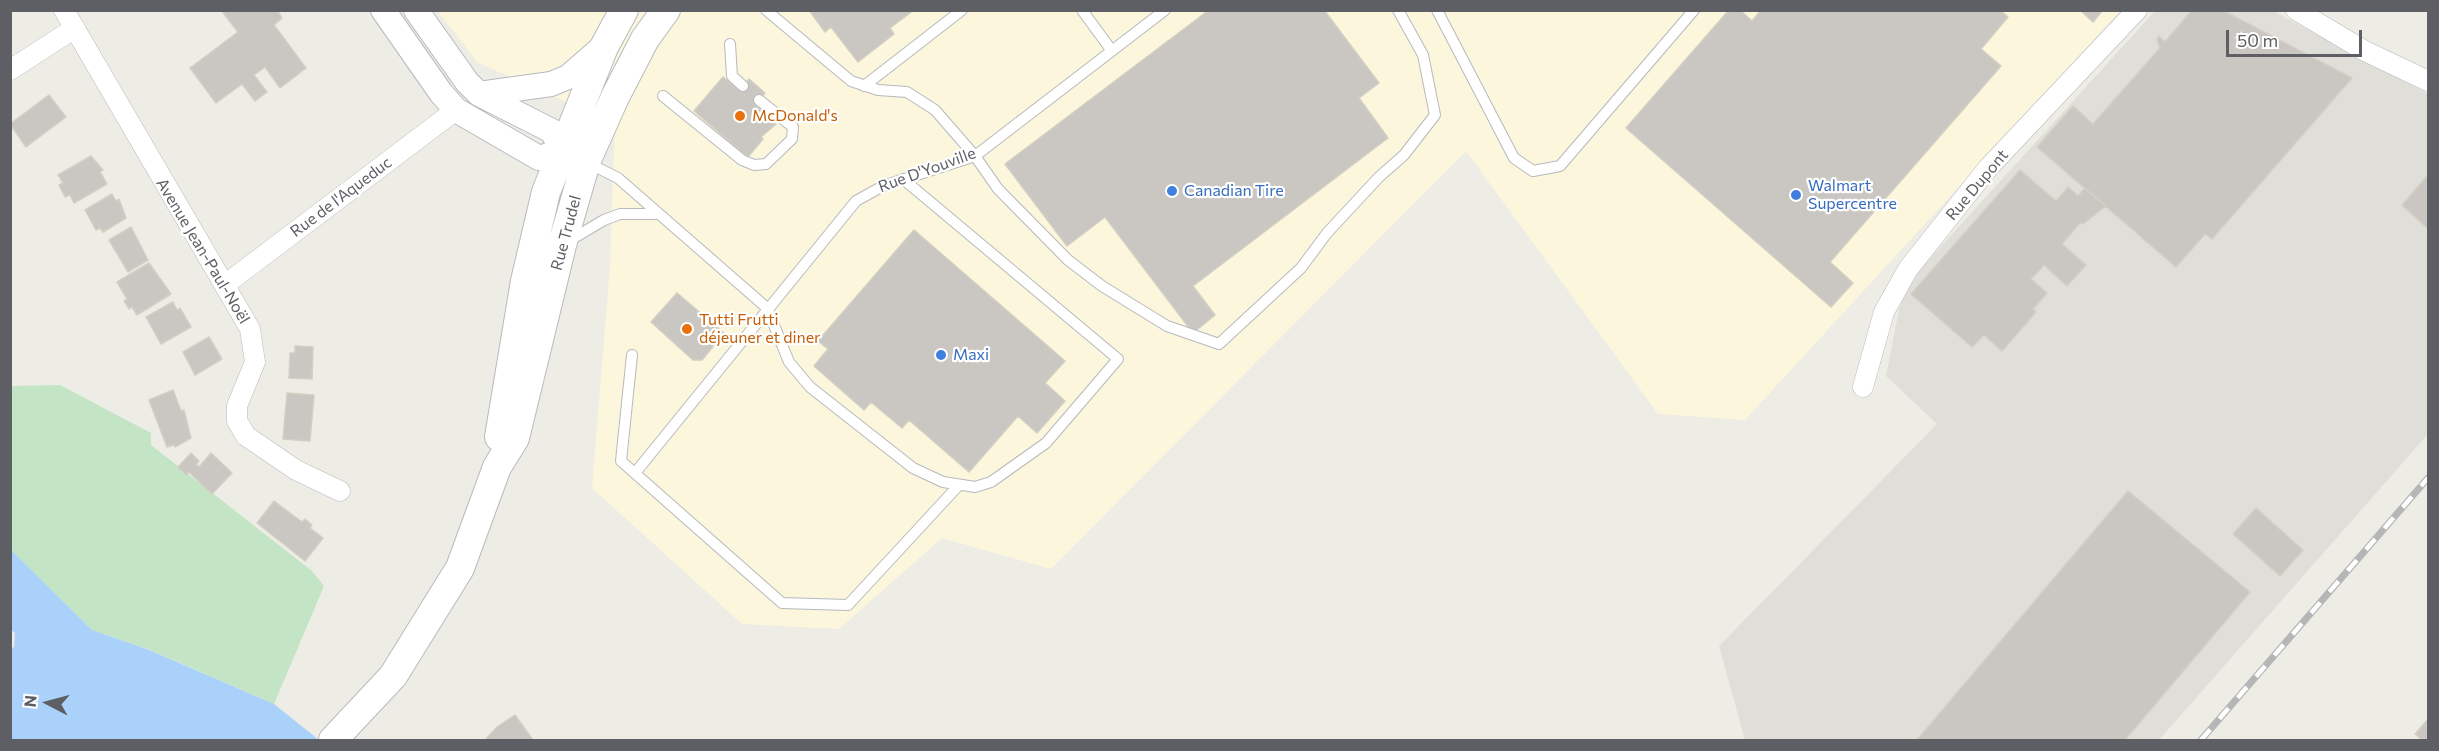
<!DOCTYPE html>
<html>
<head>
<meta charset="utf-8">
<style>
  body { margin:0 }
  #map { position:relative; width:2439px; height:751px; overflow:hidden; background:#eeede5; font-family:Commissioner,sans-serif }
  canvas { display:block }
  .frame { position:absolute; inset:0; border:12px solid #5d5f64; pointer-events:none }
  .north { position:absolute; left:18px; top:673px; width:60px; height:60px; -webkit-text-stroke:4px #fff; paint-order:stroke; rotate:276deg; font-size:16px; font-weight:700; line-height:24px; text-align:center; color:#5d5f64 }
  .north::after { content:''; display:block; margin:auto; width:21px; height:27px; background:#5d5f64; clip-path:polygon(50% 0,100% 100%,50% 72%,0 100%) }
  .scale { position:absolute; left:2226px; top:30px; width:136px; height:27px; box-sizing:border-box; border:3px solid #5d5f64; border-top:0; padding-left:8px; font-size:18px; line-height:21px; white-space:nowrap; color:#5d5f64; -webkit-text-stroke:4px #fff; paint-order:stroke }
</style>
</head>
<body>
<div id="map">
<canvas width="2439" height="751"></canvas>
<div class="frame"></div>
<div class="north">N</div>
<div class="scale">50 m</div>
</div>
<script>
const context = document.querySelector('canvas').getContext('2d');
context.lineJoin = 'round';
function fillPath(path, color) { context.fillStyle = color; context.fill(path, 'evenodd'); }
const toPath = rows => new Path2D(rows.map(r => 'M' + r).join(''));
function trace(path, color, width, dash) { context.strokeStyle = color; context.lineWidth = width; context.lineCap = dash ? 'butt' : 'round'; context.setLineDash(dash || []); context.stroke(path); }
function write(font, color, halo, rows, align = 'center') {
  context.font = font + ' Commissioner,sans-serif'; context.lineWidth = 4.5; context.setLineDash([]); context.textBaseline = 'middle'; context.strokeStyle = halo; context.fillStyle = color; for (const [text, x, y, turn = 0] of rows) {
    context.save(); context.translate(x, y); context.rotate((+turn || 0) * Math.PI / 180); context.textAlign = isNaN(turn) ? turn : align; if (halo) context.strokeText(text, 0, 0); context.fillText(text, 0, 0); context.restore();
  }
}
const commercial = toPath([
  [438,11,2120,11,1745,420,1658,414,1466,151,1051,569,942,538,839,629,742,624,592,488,610,266,615,124,477,62]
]);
const industrial = toPath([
  [2155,11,2273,11,2428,94,2428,434,2159,740,1745,740,1719,646,1937,424,1886,376,1899,309,1913,277]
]);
const green = toPath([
  [60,385,151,433,151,445,312,571,324,586,274,704,148,649,92,630,11,550,11,386]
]);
const water = toPath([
  [11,550,92,630,147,649,274,704,319,740,11,740,10,649,14,647,15,633,10,629]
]);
const building = toPath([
  [221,10,277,10,282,18,274,25,306,68,280,88,265,67,254,75,267,92,255,101,242,84,216,103,190,68,238,32,221,10],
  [809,10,914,10,890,28,894,34,858,62,831,27,825,32,809,10],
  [1209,10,1324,10,1379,83,1359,98,1388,138,1193,286,1215,315,1193,333,1105,217,1067,246,1005,164,1209,10],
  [1729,10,1740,10,1752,21,1761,10,2000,10,2008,17,1981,49,2001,66,1830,262,1853,283,1831,307,1626,128,1729,10],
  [2080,10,2103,10,2093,22,2080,10],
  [2192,10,2222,10,2352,78,2212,239,2205,234,2176,267,2037,147,2073,106,2093,124,2160,48,2157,39,2159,36,2165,42,2192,10],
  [723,77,739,90,749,79,765,93,755,105,776,124,761,137,763,139,748,157,694,111,723,77],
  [49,95,66,117,26,147,10,124,49,95],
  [91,156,103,170,100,172,107,184,74,203,70,195,65,197,59,185,63,183,58,175,91,156],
  [2020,170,2056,201,2068,187,2078,196,2085,188,2106,206,2083,224,2080,223,2062,244,2086,265,2067,286,2044,265,2031,279,2047,293,2033,309,2036,312,2002,351,1984,335,1972,347,1911,294,2020,170],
  [2428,175,2428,229,2402,205,2428,175],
  [112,194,116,201,119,199,126,218,103,232,100,228,96,230,85,210,112,194],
  [131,227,148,260,128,272,109,240,131,227],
  [914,230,1065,361,1045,383,1065,401,1037,433,1018,416,969,472,909,420,902,428,871,402,864,410,814,366,828,349,818,341,914,230],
  [149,263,171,294,137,315,132,307,129,309,124,301,127,299,117,282,149,263],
  [677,293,724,333,702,360,693,360,651,322,677,293],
  [173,302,177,310,180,308,191,327,161,344,146,317,173,302],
  [209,337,222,359,195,375,183,352,209,337],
  [295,346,313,347,312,379,289,378,290,353,295,353,295,346],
  [173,390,181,411,184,410,191,438,175,447,174,445,167,447,149,400,173,390],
  [287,393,314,395,310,441,283,439,287,393],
  [191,453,199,461,196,464,199,467,211,453,232,473,212,494,189,472,186,475,178,467,191,453],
  [2128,491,2250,592,2125,740,1917,740,2128,491],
  [274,501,302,522,305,519,312,525,310,528,323,538,305,561,257,523,274,501],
  [2256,508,2303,550,2280,576,2233,534,2256,508],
  [515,715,533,740,485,740,497,727,515,715],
  [2428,719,2428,740,2422,740,2415,734,2428,719]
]);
const service = toPath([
  [766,10,851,81,878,90,907,92,935,110,975,156,998,189,1068,260,1102,286,1167,326,1219,344,1301,268,1327,233,1379,177,1404,155,1435,115,1423,55,1398,10],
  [1082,10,1112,51],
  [1437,10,1514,158,1533,171,1560,166,1694,10],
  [730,44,732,76,743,86],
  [864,86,962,10],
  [663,96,742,160,754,165,766,164,792,139,793,127,759,100],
  [586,162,618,178,767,308,789,362,810,387,913,468,943,482,975,487,991,482,1046,443,1118,359,903,179],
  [567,242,604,220,620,214,659,214],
  [632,355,621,461,782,603,848,605,959,485],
  [635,473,856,201,883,186,975,156,1165,10]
]);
const minor = toPath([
  [64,10,250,329,255,362,237,406,237,421,246,436,296,470,340,491],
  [2296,10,2365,51,2428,81],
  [10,70,75,28],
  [226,284,456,110],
  [1863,387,1884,312,1908,269,1988,168,2137,10]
]);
const tertiary = toPath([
  [383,10,441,93,456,110,539,158,562,151],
  [416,10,467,82,479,94,552,131,562,151,574,157],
  [479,94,551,84,568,77,606,44]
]);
const secondary = toPath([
  [499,437,525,281,546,192,604,47,624,10],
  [333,740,393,676,460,568,497,467,515,438,562,245,586,162,615,97,645,39,666,10]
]);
const rail = toPath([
  [2201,740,2428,478]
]);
const markers = [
  [740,116,6,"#e8710a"],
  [1172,191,6,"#3f7fe0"],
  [1796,195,6,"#3f7fe0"],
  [687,329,6,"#e8710a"],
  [941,355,6,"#3f7fe0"]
];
const foodNames = [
  ["McDonald's",752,116],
  ["Tutti Frutti",699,320],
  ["déjeuner et diner",699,338]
];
const streetNames = [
  ["Rue D'Youville",927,170,-20],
  ["Rue Dupont",1977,185,-50],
  ["Rue de l'Aqueduc",341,197,-37],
  ["Rue Trudel",566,233,-75],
  ["Avenue Jean-Paul-Noël",203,251,59]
];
const shopNames = [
  ["Walmart",1808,186],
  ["Supercentre",1808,204],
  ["Canadian Tire",1184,191],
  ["Maxi",953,355]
];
fillPath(commercial, '#fbf6dc');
fillPath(industrial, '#e0ded9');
fillPath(green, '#c3e4c5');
fillPath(water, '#aad1f9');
fillPath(building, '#cac7c2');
trace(building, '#d2cfc3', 1.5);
trace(service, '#b7b9be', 12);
trace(minor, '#b7b9be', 21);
trace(tertiary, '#b7b9be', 26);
trace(secondary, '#b8bac0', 30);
trace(service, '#fff', 10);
trace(minor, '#fff', 20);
trace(tertiary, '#fff', 24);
trace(secondary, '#fff', 28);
trace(rail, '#b5b6b6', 7);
trace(rail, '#fff', 4.5, [14]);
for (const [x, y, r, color] of markers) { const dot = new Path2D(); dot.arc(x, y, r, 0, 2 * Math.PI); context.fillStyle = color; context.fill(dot); trace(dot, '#fff', 2); }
write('16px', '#c56008', '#fff', foodNames, 'left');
write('16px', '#5d5f64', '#fff', streetNames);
write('16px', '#366cbe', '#fff', shopNames, 'left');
</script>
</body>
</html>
